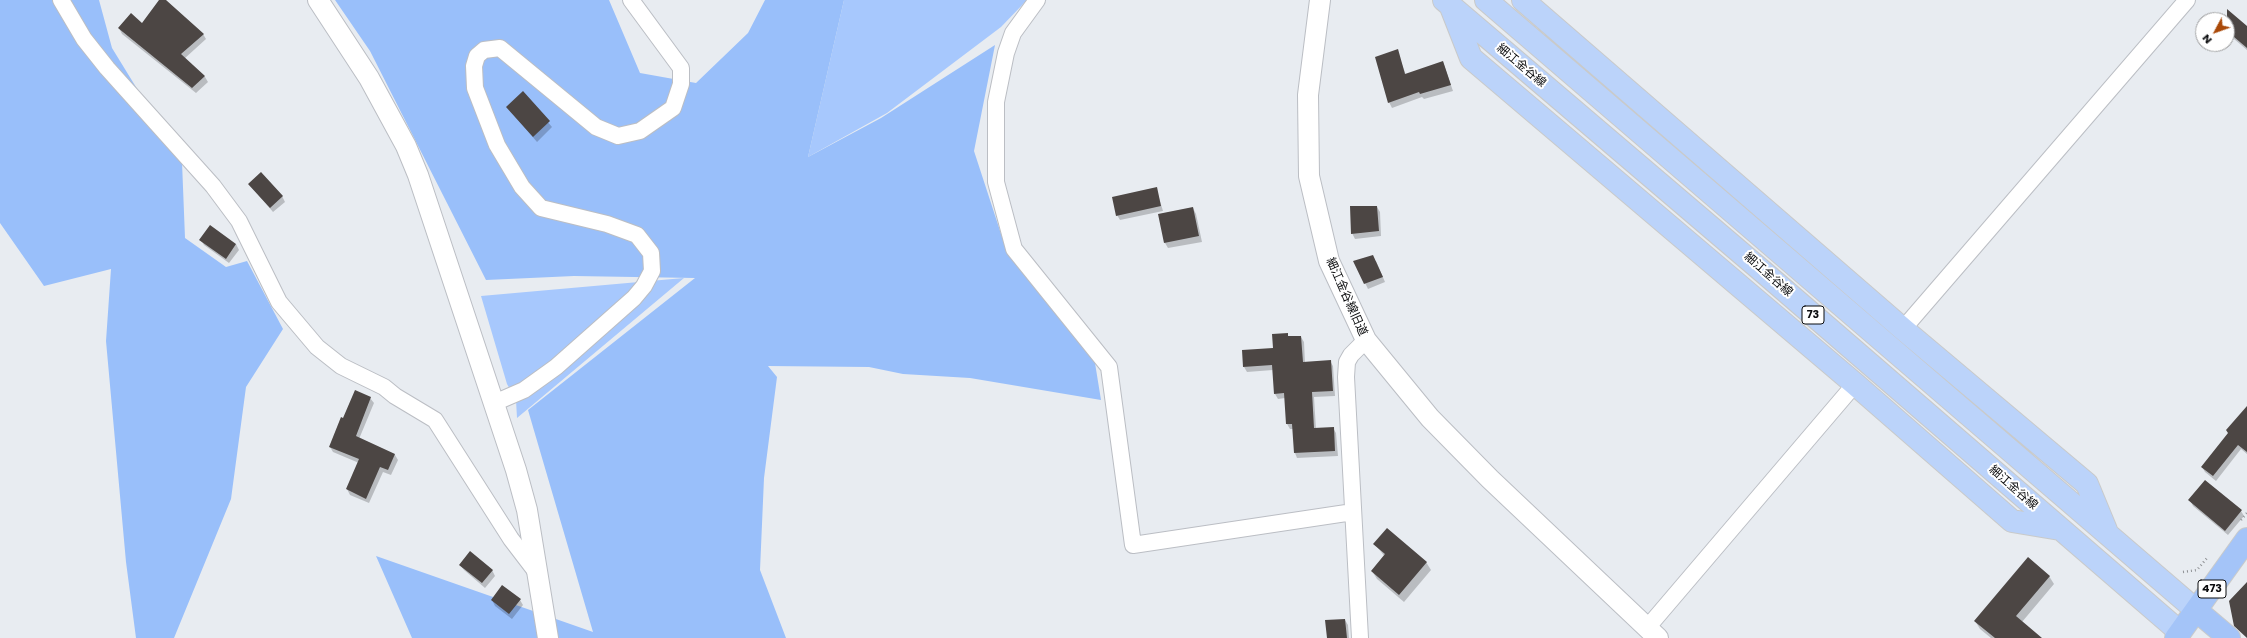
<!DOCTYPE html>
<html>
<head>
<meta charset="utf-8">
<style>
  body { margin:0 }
  #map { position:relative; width:2247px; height:638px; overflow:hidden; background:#e8ecf1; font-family:Poppins,sans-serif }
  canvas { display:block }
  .north { position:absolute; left:2195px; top:12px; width:40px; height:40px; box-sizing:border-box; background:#fff; border:1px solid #9d9e9f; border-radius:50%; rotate:229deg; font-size:11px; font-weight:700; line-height:16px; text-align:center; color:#0b0c0e }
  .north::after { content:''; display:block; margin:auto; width:14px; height:18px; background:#aa4908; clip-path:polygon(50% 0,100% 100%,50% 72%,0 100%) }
</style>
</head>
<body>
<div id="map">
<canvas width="2247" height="638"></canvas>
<div class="north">N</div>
</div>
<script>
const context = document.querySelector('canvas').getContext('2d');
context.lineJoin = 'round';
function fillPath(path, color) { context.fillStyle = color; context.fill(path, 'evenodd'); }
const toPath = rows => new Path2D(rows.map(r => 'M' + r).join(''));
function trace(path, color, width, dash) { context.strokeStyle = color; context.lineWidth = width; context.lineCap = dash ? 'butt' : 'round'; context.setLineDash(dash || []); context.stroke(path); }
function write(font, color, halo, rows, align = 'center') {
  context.font = font + ' Poppins,"Noto Sans JP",sans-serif'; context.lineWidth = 4; context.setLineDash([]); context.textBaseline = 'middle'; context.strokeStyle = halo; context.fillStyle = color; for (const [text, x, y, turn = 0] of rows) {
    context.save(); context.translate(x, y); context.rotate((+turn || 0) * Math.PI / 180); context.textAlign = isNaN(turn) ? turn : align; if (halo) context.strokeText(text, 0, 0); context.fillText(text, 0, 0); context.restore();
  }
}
const green = toPath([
  [844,0,1027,0,1001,27,887,113,808,157],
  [684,278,517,418,516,400,507,384,481,296]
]);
const forest = toPath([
  [0,0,99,0,112,48,182,162,185,238,226,267,247,261,283,329,246,387,231,499,174,638,136,638,126,562,106,341,111,269,44,286,0,223],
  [335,0,609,0,640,73,696,83,748,33,765,0,844,0,808,157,881,118,995,45,974,151,1004,243,1095,363,1101,400,970,378,903,374,869,367,768,366,777,377,764,478,760,570,786,638,412,638,376,556,593,632,528,410,695,278,574,276,486,280,370,51]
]);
const shadow = toPath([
  [160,0,164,0,203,34,206,39,184,59,205,77,208,82,196,93,122,34,119,28,142,25],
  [2227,21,2247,27,2247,50,2227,33],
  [1397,51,1406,75,1443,62,1453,91,1424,99,1422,97,1392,108,1389,102],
  [523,93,552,127,537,142,507,107],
  [249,184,282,196,285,202,273,212],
  [1156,188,1163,211,1120,220,1117,215],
  [1377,207,1380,212,1381,236,1355,239,1352,233],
  [1193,208,1196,214,1202,242,1168,248,1165,243,1159,215],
  [201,240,236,244,239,250,229,263,204,245],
  [1376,261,1385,282,1368,289,1355,262],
  [1287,334,1289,337,1301,337,1304,342,1305,363,1330,361,1333,366,1335,396,1314,397,1316,429,1333,428,1336,433,1338,456,1297,458,1295,453,1293,429,1290,429,1287,424,1285,398,1278,399,1275,394,1273,370,1247,372,1244,367,1274,349],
  [370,398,374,403,359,439,395,455,398,460,391,475,383,472,369,503,350,495,347,489,359,463,333,452,330,447,343,419],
  [2247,434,2247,454,2241,449,2216,481,2205,472,2202,467],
  [2190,500,2241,511,2244,516,2228,535,2193,506],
  [1375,544,1426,562,1431,570,1404,602,1377,579,1372,571,1385,557],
  [460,565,492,570,495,576,485,588,464,570],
  [2049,576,2054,584,2022,622,2041,638,1991,638,1980,629,1975,621],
  [492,600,520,600,523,605,512,619,495,606],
  [1345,620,1348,625,1349,638,1328,638]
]);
const building = toPath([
  [159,0,166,0,204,34,181,54,205,76,192,88,118,28,131,13,142,23],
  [2227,9,2247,26,2247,48,2227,31],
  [1398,49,1405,74,1443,61,1451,85,1420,94,1419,92,1388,103,1375,57],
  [523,91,550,121,533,137,506,107],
  [261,172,283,196,270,208,248,184],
  [1157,187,1161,206,1116,216,1112,197],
  [1350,206,1377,206,1379,231,1351,234],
  [1193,207,1199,236,1164,243,1158,214],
  [210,225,236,244,226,259,199,240],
  [1373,255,1383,277,1364,284,1353,261],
  [1288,333,1288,336,1301,336,1303,362,1331,360,1333,391,1312,392,1314,428,1334,427,1335,451,1294,453,1292,424,1286,424,1284,393,1274,394,1272,365,1243,367,1242,350,1273,348,1272,334],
  [355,390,371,397,356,436,395,454,388,470,380,467,366,499,346,489,359,459,329,447,341,417,343,418],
  [2247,406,2247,452,2238,445,2213,476,2201,467,2228,433,2226,430],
  [2205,480,2242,510,2225,531,2188,500],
  [1387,528,1427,562,1399,595,1371,571,1385,554,1373,544],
  [470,551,493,570,482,583,459,565],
  [2028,557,2050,576,2016,616,2042,638,1995,638,1974,621],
  [2247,582,2247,638,2234,626,2229,601],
  [502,585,521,599,509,614,491,600],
  [1345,619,1347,638,1327,638,1325,620]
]);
const path = toPath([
  [2241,520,2247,513],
  [2183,572,2197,570,2207,558]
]);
const minor = toPath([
  [61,0,84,39,107,68,213,186,239,221,279,302,317,347,341,366,384,387,395,396,435,420,511,539,537,573],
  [1037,0,1013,33,1006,53,996,102,996,182,1014,249,1109,367,1133,545,1353,512],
  [1903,329,2187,0],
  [494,403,524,390,556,367,634,298,644,286,652,271,651,253,637,235,607,224,541,208,522,187,497,145,475,88,474,66,477,56,484,50,500,48,596,127,618,136,640,131,673,108,681,84,681,68,631,0],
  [1647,628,1855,384],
  [1360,638,1346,377,1347,362,1351,355,1366,340]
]);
const tertiary = toPath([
  [318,0,369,78,406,146,418,175,516,470,527,510,548,638],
  [1320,0,1308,95,1309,176,1329,261,1366,340,1430,418,1490,479,1658,638]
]);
const primary = toPath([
  [1444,0,1768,276,2180,632],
  [1486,0,2197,611],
  [1523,0,1903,329,2087,484,2106,530],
  [1451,7,1471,58,1855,384,2012,521,2060,529]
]);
const trunk = toPath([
  [2197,611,2229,638],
  [2176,638,2247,539]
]);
const shields = [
  [1813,315,22],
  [2212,589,28]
];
const shieldNames = [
  ["73",1813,315],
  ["473",2212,589]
];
const streetNames = [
  ["細江金谷線",1521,66,40],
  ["細江金谷線",1768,275,41],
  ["細江金谷線旧道",1346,297,66],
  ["細江金谷線",2013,488,41]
];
fillPath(green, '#a7c8fd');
fillPath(forest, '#99bffa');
fillPath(shadow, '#0003');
fillPath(building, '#4c4644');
trace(minor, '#bbbec4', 18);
trace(tertiary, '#bbbec4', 22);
trace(primary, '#c9caca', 24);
trace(trunk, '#c9caca', 24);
trace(path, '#919397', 2.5, [1, 3]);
trace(minor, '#fff', 16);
trace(tertiary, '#fff', 20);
trace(primary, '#bbd3fa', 22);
trace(trunk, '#a4c4f8', 22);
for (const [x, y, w] of shields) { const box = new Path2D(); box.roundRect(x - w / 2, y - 9, w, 18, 3); context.fillStyle = '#fff'; context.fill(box); trace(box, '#0b0c0e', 1); }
write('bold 11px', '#0b0c0e', null, shieldNames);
write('12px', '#0b0c0e', '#fff', streetNames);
</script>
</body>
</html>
